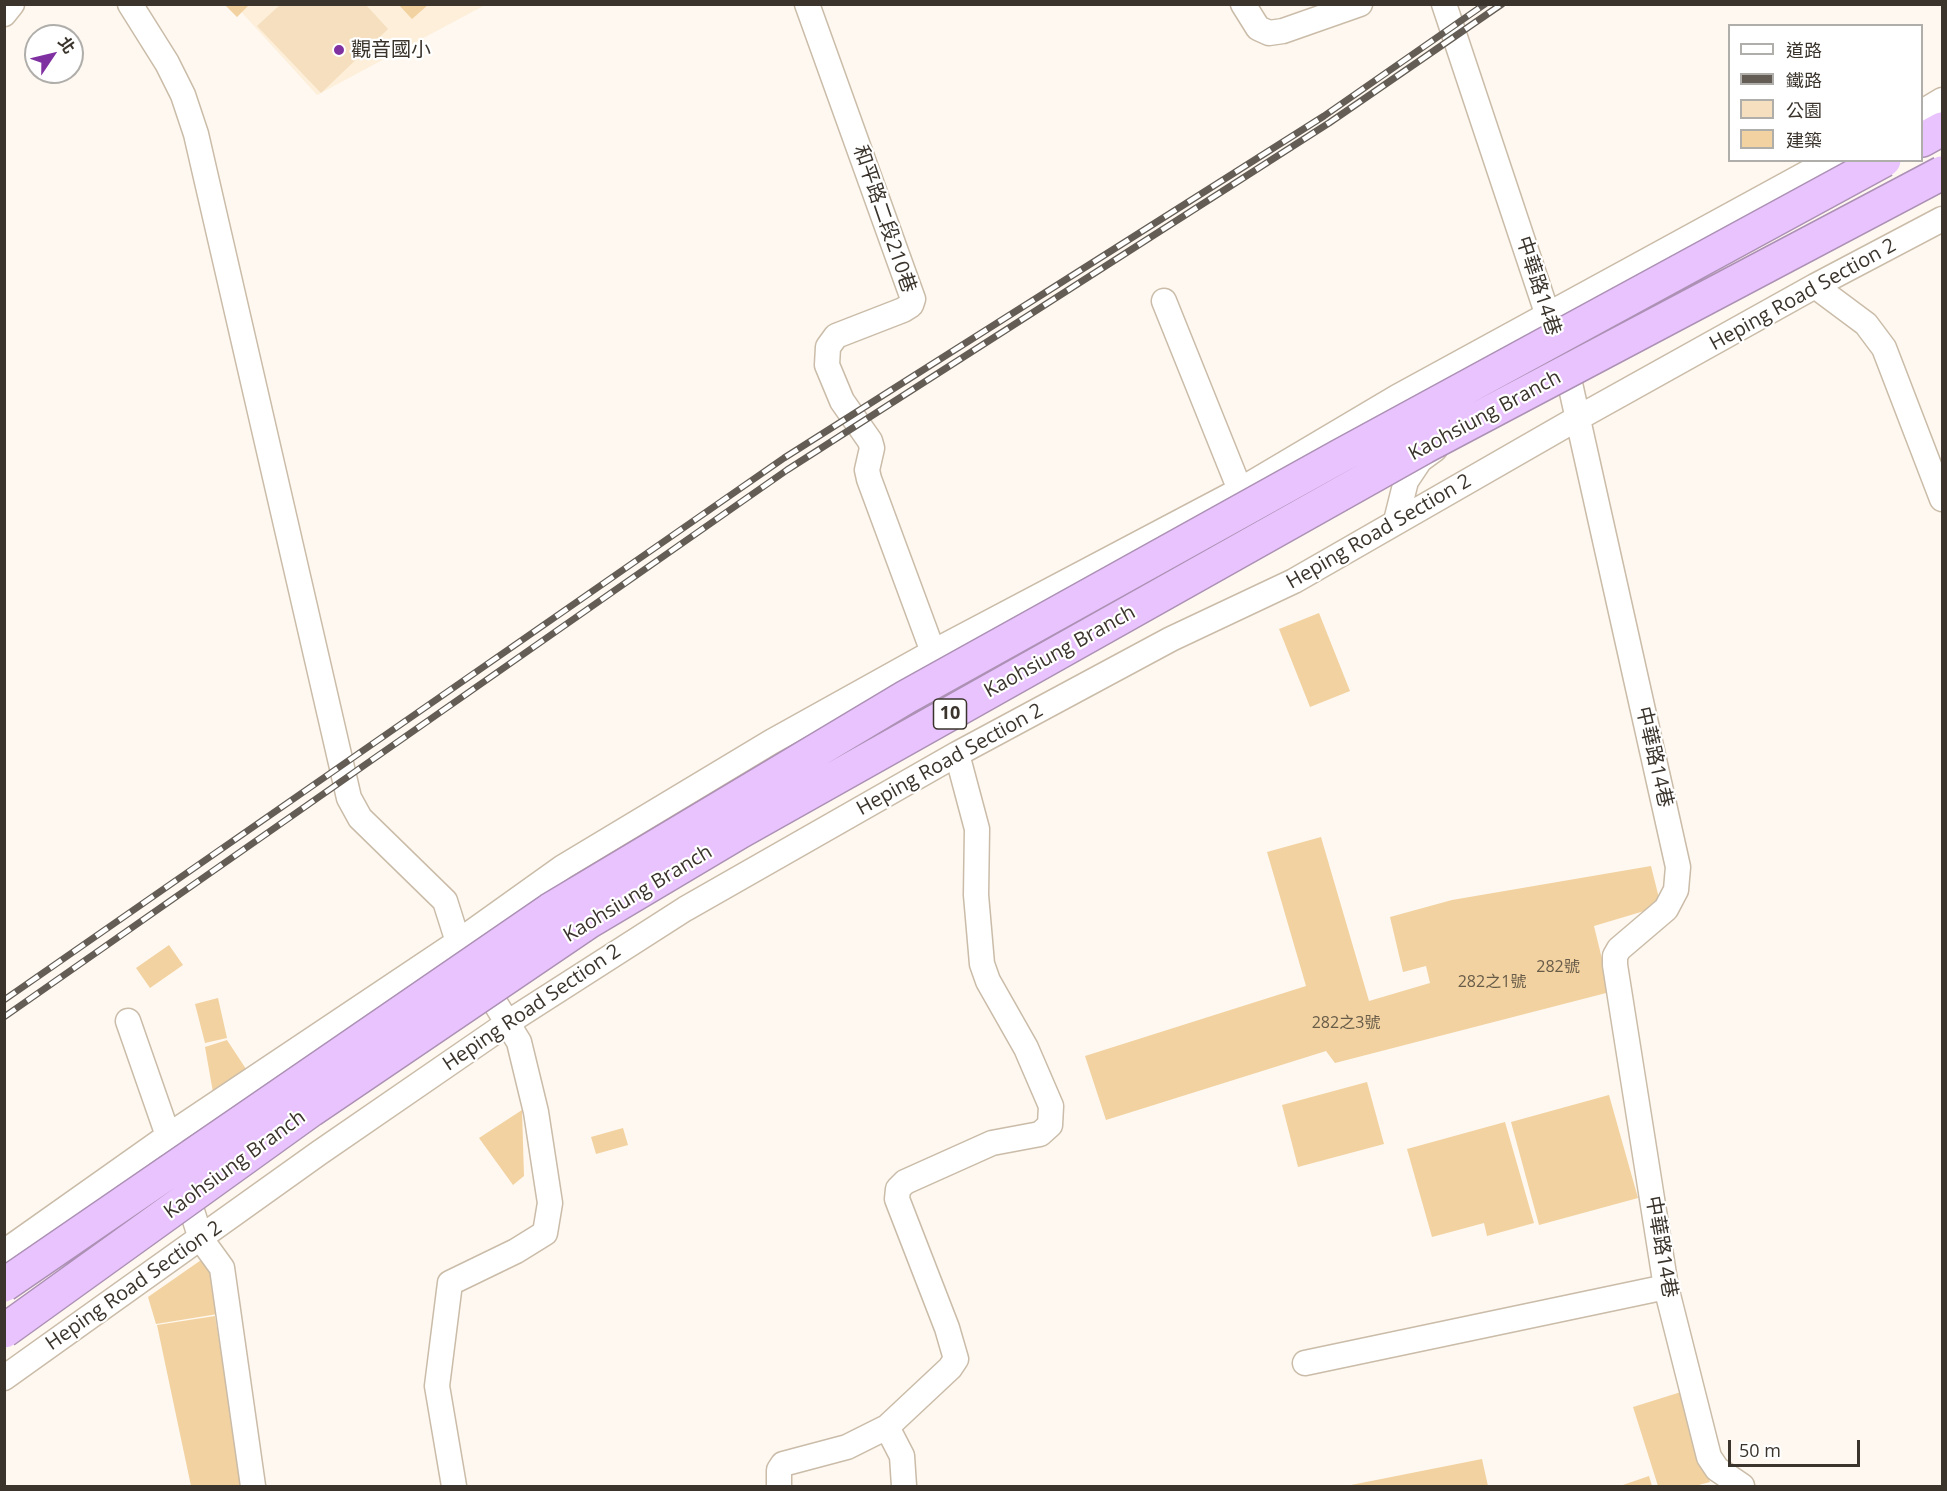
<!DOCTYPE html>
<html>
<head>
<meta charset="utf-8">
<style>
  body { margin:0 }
  #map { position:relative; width:1947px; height:1491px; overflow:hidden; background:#fef8f0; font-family:"Open Sans","Noto Sans TC",sans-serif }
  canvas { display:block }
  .frame { position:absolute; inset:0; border:6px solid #3a342c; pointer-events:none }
  .legend { position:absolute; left:1728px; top:24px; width:195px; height:138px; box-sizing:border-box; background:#fff; border:2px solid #b0aeab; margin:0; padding:8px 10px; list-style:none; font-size:18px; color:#3a342c }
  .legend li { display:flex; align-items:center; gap:12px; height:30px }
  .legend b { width:30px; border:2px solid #b0aeab }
  .north { position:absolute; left:24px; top:24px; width:60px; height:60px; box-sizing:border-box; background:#fff; border:2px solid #b0aeab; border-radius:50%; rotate:55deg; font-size:16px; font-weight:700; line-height:24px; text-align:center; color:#3a342c }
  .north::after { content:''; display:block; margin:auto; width:21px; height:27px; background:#7f31a1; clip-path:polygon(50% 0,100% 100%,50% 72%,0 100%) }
  .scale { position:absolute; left:1728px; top:1440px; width:132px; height:27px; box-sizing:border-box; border:3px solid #3a342c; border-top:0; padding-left:8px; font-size:18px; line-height:21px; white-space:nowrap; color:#3a342c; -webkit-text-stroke:4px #fff; paint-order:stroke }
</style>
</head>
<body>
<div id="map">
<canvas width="1947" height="1491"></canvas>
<div class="frame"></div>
<ul class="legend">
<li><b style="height:8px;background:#fff"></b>道路</li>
<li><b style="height:8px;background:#635d55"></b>鐵路</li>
<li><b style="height:16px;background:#f5dfbe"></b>公園</li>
<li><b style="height:16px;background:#f2d2a0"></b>建築</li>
</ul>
<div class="north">北</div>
<div class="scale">50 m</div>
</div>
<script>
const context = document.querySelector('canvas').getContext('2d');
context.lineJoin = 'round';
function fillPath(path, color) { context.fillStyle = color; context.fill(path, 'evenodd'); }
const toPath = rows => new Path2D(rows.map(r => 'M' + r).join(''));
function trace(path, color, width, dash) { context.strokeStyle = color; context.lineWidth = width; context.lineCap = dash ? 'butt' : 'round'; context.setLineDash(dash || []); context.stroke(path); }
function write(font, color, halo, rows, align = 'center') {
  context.font = font + ' "Open Sans","Noto Sans TC",sans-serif'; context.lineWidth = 4.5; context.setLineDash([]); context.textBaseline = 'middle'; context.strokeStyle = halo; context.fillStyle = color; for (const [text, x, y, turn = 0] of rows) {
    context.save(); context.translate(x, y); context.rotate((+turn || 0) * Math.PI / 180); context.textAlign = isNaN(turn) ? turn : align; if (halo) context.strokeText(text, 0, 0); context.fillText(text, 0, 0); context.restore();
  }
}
const built = toPath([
  [235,5,485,5,317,95]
]);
const green = toPath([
  [366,5,388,29,321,93,257,26,280,5]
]);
const building = toPath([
  [224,4,250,4,237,17],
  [398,4,429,4,412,19],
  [1319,613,1350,691,1310,707,1279,629],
  [1321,837,1369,1001,1430,983,1426,966,1403,972,1390,917,1452,900,1651,866,1661,906,1594,926,1610,992,1335,1063,1326,1051,1106,1120,1085,1056,1306,986,1267,852],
  [169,945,183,965,150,988,136,968],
  [218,998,227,1038,205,1043,195,1004],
  [227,1040,248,1072,214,1098,205,1047],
  [1367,1082,1384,1144,1298,1167,1282,1105],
  [1609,1095,1638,1198,1539,1225,1511,1122],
  [522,1110,524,1176,513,1185,479,1138],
  [1505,1122,1534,1223,1487,1236,1484,1223,1432,1237,1407,1149],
  [623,1128,628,1145,596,1154,591,1137],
  [204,1258,216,1273,224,1313,156,1324,148,1297],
  [215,1316,243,1486,191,1486,157,1325],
  [1681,1392,1710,1482,1695,1486,1658,1486,1633,1407],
  [1482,1459,1488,1486,1351,1486,1351,1485],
  [1649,1476,1652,1486,1620,1486]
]);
const minor = toPath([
  [130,4,167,63,183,95,196,134,349,798,360,818,445,901,458,942,519,1042,536,1112,550,1203,545,1233,516,1251,450,1283,437,1386,454,1486],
  [807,4,913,299,911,305,903,310,836,336,828,347,827,365,842,401,870,441,872,448,867,470,869,479,933,652],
  [1243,4,1258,28,1269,33,1283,31,1360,4],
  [1444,4,1569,379,1678,867,1676,890,1666,909,1619,949,1615,956,1615,965,1666,1287,1709,1457,1717,1469,1742,1486],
  [4,14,12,4],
  [1922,112,1942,100],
  [1815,286,1866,324,1884,348,1942,499],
  [1164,301,1240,490],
  [1396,521,1406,481,1420,460,1435,449],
  [128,1021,173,1150],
  [184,1186,201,1239,222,1268,253,1486],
  [4,1252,168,1136,458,942,563,867,771,742,933,652,1240,490,1397,397,1831,160],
  [1305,1363,1666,1287],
  [4,1378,319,1153,518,1016,685,909,957,754,1171,639,1294,581,1578,418,1815,286,1942,219],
  [887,1427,902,1456,904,1486],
  [779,1486,779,1470,783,1464,847,1447,887,1427,950,1368,956,1359,947,1328,897,1199,898,1189,905,1182,992,1143,1040,1134,1050,1125,1051,1106,1026,1048,988,981,982,964,976,895,977,829,957,754]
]);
const highway = toPath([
  [1922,140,1942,129]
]);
const rail = toPath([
  [4,1000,784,458,1324,116,1485,4],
  [4,1017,787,470,1329,123,1502,4]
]);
const highwayBridge = toPath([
  [4,1285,550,910,906,697,1340,456,1884,160],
  [4,1331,311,1110,588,922,741,831,1424,447,1942,173]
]);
const markers = [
  [339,50,6,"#7f31a1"]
];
const numberNames = [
  ["282號",1558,967],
  ["282之1號",1492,982],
  ["282之3號",1346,1023]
];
const shields = [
  [950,714,33]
];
const shieldNames = [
  ["10",950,714]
];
const poiNames = [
  ["觀音國小",351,50]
];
const streetNames = [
  ["和平路二段210巷",884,219,71],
  ["中華路14巷",1538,286,72],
  ["Heping Road Section 2",1803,295,-29],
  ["Kaohsiung Branch",1485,416,-28],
  ["Heping Road Section 2",1379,532,-30],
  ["Kaohsiung Branch",1060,652,-29],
  ["中華路14巷",1654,757,77],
  ["Heping Road Section 2",950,760,-29],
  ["Kaohsiung Branch",638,894,-31],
  ["Heping Road Section 2",532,1008,-34],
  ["Kaohsiung Branch",235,1165,-36],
  ["中華路14巷",1661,1247,80],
  ["Heping Road Section 2",134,1286,-35]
];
fillPath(built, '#fdefd9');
fillPath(green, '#f5dfbe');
fillPath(building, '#f2d2a0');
trace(minor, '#cabca8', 27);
trace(highway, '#ac91b4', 36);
trace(minor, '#fff', 24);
trace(highway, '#e9c3fe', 33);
trace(rail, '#635d55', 7);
trace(rail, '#fff', 4.5, [14]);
trace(highwayBridge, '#ac91b4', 36, []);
trace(highwayBridge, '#e9c3fe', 33);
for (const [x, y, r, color] of markers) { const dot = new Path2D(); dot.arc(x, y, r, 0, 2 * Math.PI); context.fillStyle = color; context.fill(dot); trace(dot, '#fff', 2); }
write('16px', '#685c49', null, numberNames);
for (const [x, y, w] of shields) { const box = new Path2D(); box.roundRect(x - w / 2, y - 15, w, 30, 4.5); context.fillStyle = '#fff'; context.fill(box); trace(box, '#3a342c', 1.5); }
write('bold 18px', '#3a342c', null, shieldNames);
write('20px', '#3a342c', '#fff', poiNames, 'left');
write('20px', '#3a342c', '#fff', streetNames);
</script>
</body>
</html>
